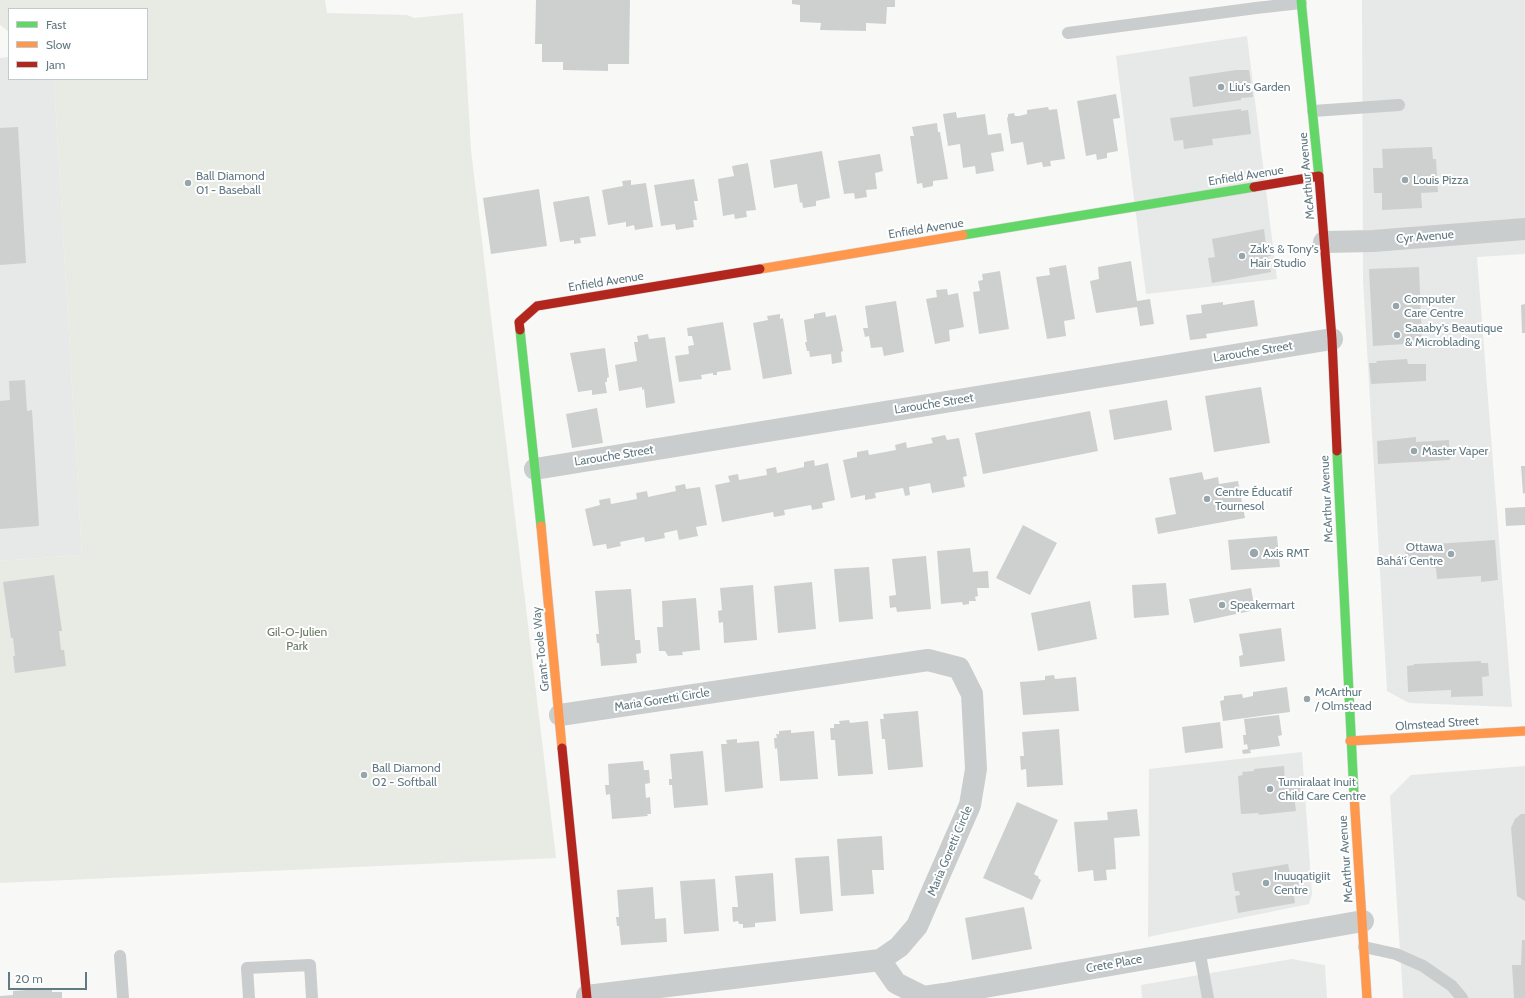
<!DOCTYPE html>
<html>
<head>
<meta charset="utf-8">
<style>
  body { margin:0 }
  #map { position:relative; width:1525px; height:998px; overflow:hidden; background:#f8f8f7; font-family:Cabin,sans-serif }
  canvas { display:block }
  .legend { position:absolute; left:8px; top:8px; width:140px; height:72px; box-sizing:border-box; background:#fff; border:1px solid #c0cacd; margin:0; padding:5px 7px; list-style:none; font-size:12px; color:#627a83 }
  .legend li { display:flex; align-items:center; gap:8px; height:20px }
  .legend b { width:20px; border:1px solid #c0cacd }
  .scale { position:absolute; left:8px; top:972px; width:79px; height:18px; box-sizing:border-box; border:2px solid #627a83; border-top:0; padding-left:5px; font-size:12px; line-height:14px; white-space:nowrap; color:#627a83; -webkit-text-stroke:3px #fff; paint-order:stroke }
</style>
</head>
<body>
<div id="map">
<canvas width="1525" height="998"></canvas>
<ul class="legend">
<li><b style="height:5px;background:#63d668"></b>Fast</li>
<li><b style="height:5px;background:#ff974d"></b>Slow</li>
<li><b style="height:5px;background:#b3261e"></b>Jam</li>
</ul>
<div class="scale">20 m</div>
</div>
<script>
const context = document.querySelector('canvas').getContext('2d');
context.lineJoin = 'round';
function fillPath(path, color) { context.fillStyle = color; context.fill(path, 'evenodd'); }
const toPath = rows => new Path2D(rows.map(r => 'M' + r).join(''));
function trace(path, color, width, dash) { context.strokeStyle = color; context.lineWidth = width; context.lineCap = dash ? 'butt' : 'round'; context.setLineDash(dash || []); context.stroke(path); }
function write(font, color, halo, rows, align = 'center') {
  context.font = font + ' Cabin,sans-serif'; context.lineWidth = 4; context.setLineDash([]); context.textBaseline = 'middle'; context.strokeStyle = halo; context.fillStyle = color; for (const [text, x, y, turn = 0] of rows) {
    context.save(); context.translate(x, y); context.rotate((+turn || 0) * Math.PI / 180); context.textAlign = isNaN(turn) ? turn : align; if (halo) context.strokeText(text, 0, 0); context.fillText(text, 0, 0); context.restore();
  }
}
const built = toPath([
  [1362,0,1525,0,1525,254,1477,257,1512,707,1409,703,1387,691,1363,281],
  [1247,36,1277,279,1146,294,1116,56],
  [9,57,9,79,54,79,82,555,0,561,0,58],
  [1302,752,1312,894,1309,904,1148,937,1149,769],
  [1525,766,1525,998,1403,998,1390,796,1411,775],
  [1292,959,1325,965,1327,998,1142,998,1141,985]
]);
const green = toPath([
  [0,0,325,0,327,13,407,15,414,18,463,13,471,150,556,858,0,883,0,561,82,555,54,79,147,79,147,9,9,9,9,32,0,25]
]);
const building = toPath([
  [536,0,630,0,629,64,608,64,608,71,563,70,563,62,542,62,542,44,535,44],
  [792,0,895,0,895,7,887,7,886,24,866,23,866,31,820,30,821,23,800,22,800,5,792,4],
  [1236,70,1249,70,1253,97,1241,98,1241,100,1193,107,1189,77],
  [1116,94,1120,118,1113,119,1118,151,1107,153,1107,158,1097,160,1096,154,1086,156,1077,101],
  [1048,107,1049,110,1057,109,1065,159,1050,161,1051,166,1043,167,1042,162,1027,165,1023,142,1011,144,1007,118,1008,117,1008,114,1014,113,1015,116,1019,116,1027,114,1027,110],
  [1241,109,1241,111,1248,110,1251,134,1212,139,1213,145,1184,149,1183,140,1174,141,1170,118],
  [956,112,957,118,985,114,988,135,1001,133,1004,151,991,153,994,171,976,174,975,166,963,168,960,144,948,146,943,114],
  [937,123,938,132,940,132,948,179,933,181,933,186,923,188,922,183,917,184,910,136,914,136,912,127],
  [18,127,26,263,0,265,0,128],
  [1432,147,1433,159,1436,159,1438,192,1421,193,1422,208,1382,210,1382,193,1374,193,1373,168,1383,168,1382,149],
  [822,151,830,198,816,201,816,206,803,208,802,202,800,203,797,184,774,188,770,160],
  [880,154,883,171,875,173,877,189,866,190,867,197,855,199,854,193,844,194,838,161],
  [748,163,756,210,746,211,747,217,735,219,734,214,723,216,718,179,734,176,732,166],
  [694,179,698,201,694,201,697,220,693,220,694,227,676,230,675,224,661,226,654,185],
  [631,180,631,185,646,183,653,227,635,230,634,225,626,227,626,222,608,225,602,190,623,186,622,181],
  [539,189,547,246,491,254,483,198],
  [589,196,596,236,580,238,581,243,574,244,574,240,560,242,553,202],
  [1264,229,1266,246,1270,245,1271,256,1268,256,1271,272,1212,283,1208,258,1215,257,1212,239],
  [1131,261,1137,301,1150,299,1154,324,1140,326,1137,307,1096,313,1090,281,1099,279,1098,267],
  [1066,265,1075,319,1064,321,1066,336,1047,339,1036,277,1050,275,1049,268],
  [1419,267,1422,343,1373,346,1369,269],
  [1000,271,1009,329,979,334,973,292,980,291,978,281,983,280,982,274],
  [947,289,948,295,958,293,964,327,949,330,950,341,935,344,926,299,937,297,936,290],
  [1254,300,1258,326,1206,334,1207,338,1190,340,1186,315,1202,313,1201,305,1223,302,1223,305],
  [896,301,904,352,884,356,882,347,871,348,869,336,865,337,863,328,868,328,865,306],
  [1525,304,1525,333,1522,333,1521,305],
  [825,312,826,317,836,315,843,351,841,352,842,362,832,364,831,354,810,357,809,351,807,351,805,342,807,342,804,320,814,318,814,314],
  [780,314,780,319,783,318,792,374,763,379,753,323,768,320,767,316],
  [723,322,731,370,717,372,717,375,713,375,713,373,701,375,702,379,679,382,675,356,689,354,688,346,694,345,692,336,688,336,687,328],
  [648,334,649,339,665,337,675,403,646,408,644,389,642,390,642,387,619,391,615,365,637,361,634,342,638,342,637,336],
  [605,348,609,377,607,378,607,382,605,382,607,393,592,395,592,390,578,392,570,353],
  [1407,359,1408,364,1426,364,1426,381,1371,384,1369,363,1377,363,1376,361],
  [25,380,27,411,32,410,39,526,0,529,0,401,10,400,9,381],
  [1261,387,1270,443,1214,452,1205,396],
  [1167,400,1172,430,1114,440,1109,410],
  [597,408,603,443,572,448,566,414],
  [1090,411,1098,451,983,474,975,433],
  [945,435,947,440,959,438,967,476,963,477,965,487,932,493,930,483,909,487,910,495,905,496,903,488,875,493,876,498,865,500,865,495,851,498,843,460,857,457,857,452,868,450,869,455,896,450,895,445,906,442,907,448,933,443,931,438],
  [1416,437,1416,442,1449,440,1450,460,1378,464,1377,441],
  [814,460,815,466,828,463,835,500,822,503,823,508,812,510,811,505,784,510,785,515,774,517,773,512,722,522,715,485,730,482,728,476,738,474,739,480,767,475,766,469,776,467,777,473,804,467,804,462],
  [1521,466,1525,466,1525,493,1523,494],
  [1202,472,1204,480,1218,477,1219,484,1238,481,1245,518,1158,534,1155,518,1176,514,1169,478],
  [685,484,686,489,700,487,707,525,696,527,698,536,679,540,677,530,664,533,665,538,645,542,644,537,620,542,621,546,607,549,606,544,593,546,585,509,600,505,599,500,610,498,611,504,637,499,636,493,647,491,648,497,676,491,675,486],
  [1525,507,1525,525,1506,526,1505,508],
  [1023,525,1057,543,1030,595,996,578],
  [1277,536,1280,567,1231,570,1228,540],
  [1495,540,1498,580,1481,582,1481,576,1437,579,1436,568,1406,562,1405,546],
  [970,548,973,572,988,571,989,588,977,588,978,596,975,597,976,601,969,601,969,604,963,605,962,602,941,604,937,551],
  [926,556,931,609,897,612,896,607,890,608,889,596,896,595,892,559],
  [869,567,873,619,839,622,834,569],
  [54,575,62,631,59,631,61,650,64,650,66,666,15,673,13,656,15,656,13,638,11,638,3,582],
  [812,582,816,629,778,633,774,586],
  [1166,583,1169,615,1134,618,1132,585],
  [753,585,757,640,724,643,723,622,719,623,718,611,722,610,720,588],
  [1251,588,1255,610,1194,623,1189,599],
  [631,589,635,640,640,640,641,653,636,654,637,663,601,666,599,643,597,643,596,634,599,634,595,591],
  [696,598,700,650,682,652,683,655,668,656,665,651,659,651,657,627,663,627,662,601],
  [1090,601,1097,639,1038,651,1031,613],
  [1281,628,1285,661,1240,667,1239,656,1243,655,1239,634],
  [1481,661,1481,663,1488,663,1489,676,1482,677,1483,696,1451,697,1451,690,1408,692,1407,666,1414,665,1414,664],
  [1054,675,1055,679,1076,677,1079,711,1023,715,1020,682,1045,680,1045,676],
  [1287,687,1290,712,1223,721,1220,701,1224,700,1224,696,1242,694,1243,698,1253,696,1253,692],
  [918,711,923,767,888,770,885,739,882,739,880,719,884,719,883,714],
  [1279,715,1282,735,1278,736,1280,746,1250,750,1251,753,1243,754,1242,750,1248,749,1247,744,1244,745,1243,735,1246,735,1244,719],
  [849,720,850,723,868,721,873,774,838,776,835,740,831,740,830,728,834,728,834,724,840,724,839,721],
  [1220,722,1223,748,1185,753,1182,727],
  [1059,729,1063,785,1027,787,1026,769,1021,770,1020,756,1024,756,1022,732],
  [791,730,791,733,814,731,818,779,780,781,777,748,775,749,774,738,777,738,776,734,779,734,779,731],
  [737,739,737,743,759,741,763,788,725,792,721,744,727,744,726,740],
  [703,751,708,805,674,808,672,785,669,785,669,779,672,779,670,754],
  [643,761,644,770,649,770,650,783,645,784,646,798,650,797,651,814,647,814,648,816,612,819,610,794,606,795,605,785,609,785,608,764],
  [1284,766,1285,782,1300,783,1301,794,1294,795,1296,811,1258,815,1259,813,1241,814,1238,776,1243,775,1242,772,1254,771,1254,769],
  [1017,802,1058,820,1034,874,1039,877,1038,878,1041,880,1032,900,983,878],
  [1137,809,1140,836,1114,838,1116,869,1106,870,1107,880,1094,881,1093,870,1078,872,1074,822,1108,820,1107,812],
  [1521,814,1525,814,1525,901,1517,896,1511,828,1515,819],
  [882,836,884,870,872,870,874,894,841,896,837,839],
  [829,856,833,911,800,914,795,858],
  [1288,864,1291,878,1298,877,1299,888,1293,889,1295,903,1238,913,1235,896,1240,895,1239,891,1235,891,1232,873],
  [773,873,776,921,755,923,755,927,743,928,743,924,739,924,738,921,733,922,732,907,738,907,735,876],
  [715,879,719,931,684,934,680,881],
  [653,887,655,919,666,918,667,942,621,945,619,926,617,926,616,917,619,917,617,890],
  [1024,907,1032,949,972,960,965,918],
  [1522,940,1525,940,1525,998,1514,998,1512,965,1521,965],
  [52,988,52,992,62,992,62,998,0,998,0,996,13,995,13,991]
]);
const lane = toPath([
  [1068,33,1256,8,1301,3],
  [1313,111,1399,105],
  [1364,947,1396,954,1423,966,1452,986,1462,998],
  [1199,949,1208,998],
  [120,956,123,998],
  [249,998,247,968,310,965,312,998]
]);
const street = toPath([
  [1324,242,1373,241,1525,229],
  [535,469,1332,339],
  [560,715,928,660,959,668,972,694,976,769,970,805,917,926,899,947,880,960,587,996],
  [880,960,896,983,924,997,944,994,1363,921]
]);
const fast = toPath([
  [1301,0,1319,177],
  [963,235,1254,187],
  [520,330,541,526],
  [1337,451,1354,795]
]);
const slow = toPath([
  [760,269,963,235],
  [541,526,562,748],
  [1350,741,1525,731],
  [1354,795,1367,998]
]);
const jam = toPath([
  [1319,177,1332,339,1337,451],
  [1254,187,1319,176],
  [520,330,519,322,537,306,760,269],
  [562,748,587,998]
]);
const markers = [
  [1221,87,4,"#96a6ac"],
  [1405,180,4,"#96a6ac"],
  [188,183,4,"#96a6ac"],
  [1242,256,4,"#96a6ac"],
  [1396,306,4,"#96a6ac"],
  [1397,335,4,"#96a6ac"],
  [1414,451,4,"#96a6ac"],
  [1207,499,4,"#96a6ac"],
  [1254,553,5,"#96a6ac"],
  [1451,554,4,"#96a6ac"],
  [1222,605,4,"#96a6ac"],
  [1307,699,4,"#96a6ac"],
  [364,775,4,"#96a6ac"],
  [1270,789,4,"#96a6ac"],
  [1266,883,4,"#96a6ac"]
];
const poiNames = [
  ["Liu's Garden",1229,87],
  ["Ball Diamond",196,176],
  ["01 - Baseball",196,190],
  ["Louis Pizza",1413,180],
  ["Zak's & Tony's",1250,249],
  ["Hair Studio",1250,263],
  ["Computer",1404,299],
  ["Care Centre",1404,313],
  ["Saaaby's Beautique",1405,328],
  ["& Microblading",1405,342],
  ["Master Vaper",1422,451],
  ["Centre Éducatif",1215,492],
  ["Tournesol",1215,506],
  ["Ottawa",1443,547,"right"],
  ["Bahá'í Centre",1443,561,"right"],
  ["Axis RMT",1263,553],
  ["Speakermart",1230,605],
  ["McArthur",1315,692],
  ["/ Olmstead",1315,706],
  ["Ball Diamond",372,768],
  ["02 - Softball",372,782],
  ["Tumiralaat Inuit",1278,782],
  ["Child Care Centre",1278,796],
  ["Inuuqatigiit",1274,876],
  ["Centre",1274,890]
];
const streetNames = [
  ["Enfield Avenue",1246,176,-9],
  ["McArthur Avenue",1307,176,-95],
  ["Enfield Avenue",926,229,-9],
  ["Cyr Avenue",1425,237,-5],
  ["Enfield Avenue",606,282,-9],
  ["Larouche Street",1253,352,-9],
  ["Larouche Street",934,404,-9],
  ["Larouche Street",614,456,-9],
  ["McArthur Avenue",1327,499,-93],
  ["Grant-Toole Way",541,649,-96],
  ["Maria Goretti Circle",662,700,-9],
  ["Olmstead Street",1437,724,-4],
  ["Maria Goretti Circle",950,851,-67],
  ["McArthur Avenue",1346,859,-94],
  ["Crete Place",1114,964,-10]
];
const parkNames = [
  ["Gil-O-Julien",297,632],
  ["Park",297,646]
];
fillPath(built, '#e7e8e8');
fillPath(green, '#e8eae4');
fillPath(building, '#ced0d0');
trace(fast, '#d4d5d5', 10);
trace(slow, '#d4d5d5', 10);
trace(jam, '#d4d5d5', 10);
trace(lane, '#cacdcd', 12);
trace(street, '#cacdcd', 22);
trace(fast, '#63d668', 9);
trace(slow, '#ff974d', 9);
trace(jam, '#b3261e', 9);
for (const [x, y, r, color] of markers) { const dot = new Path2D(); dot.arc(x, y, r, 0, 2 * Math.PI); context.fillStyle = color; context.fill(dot); trace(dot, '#fff', 1.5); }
write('12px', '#627a83', '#fff', poiNames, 'left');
write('12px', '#627a83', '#fff', streetNames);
write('12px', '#6a7a62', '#fff', parkNames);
</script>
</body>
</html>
